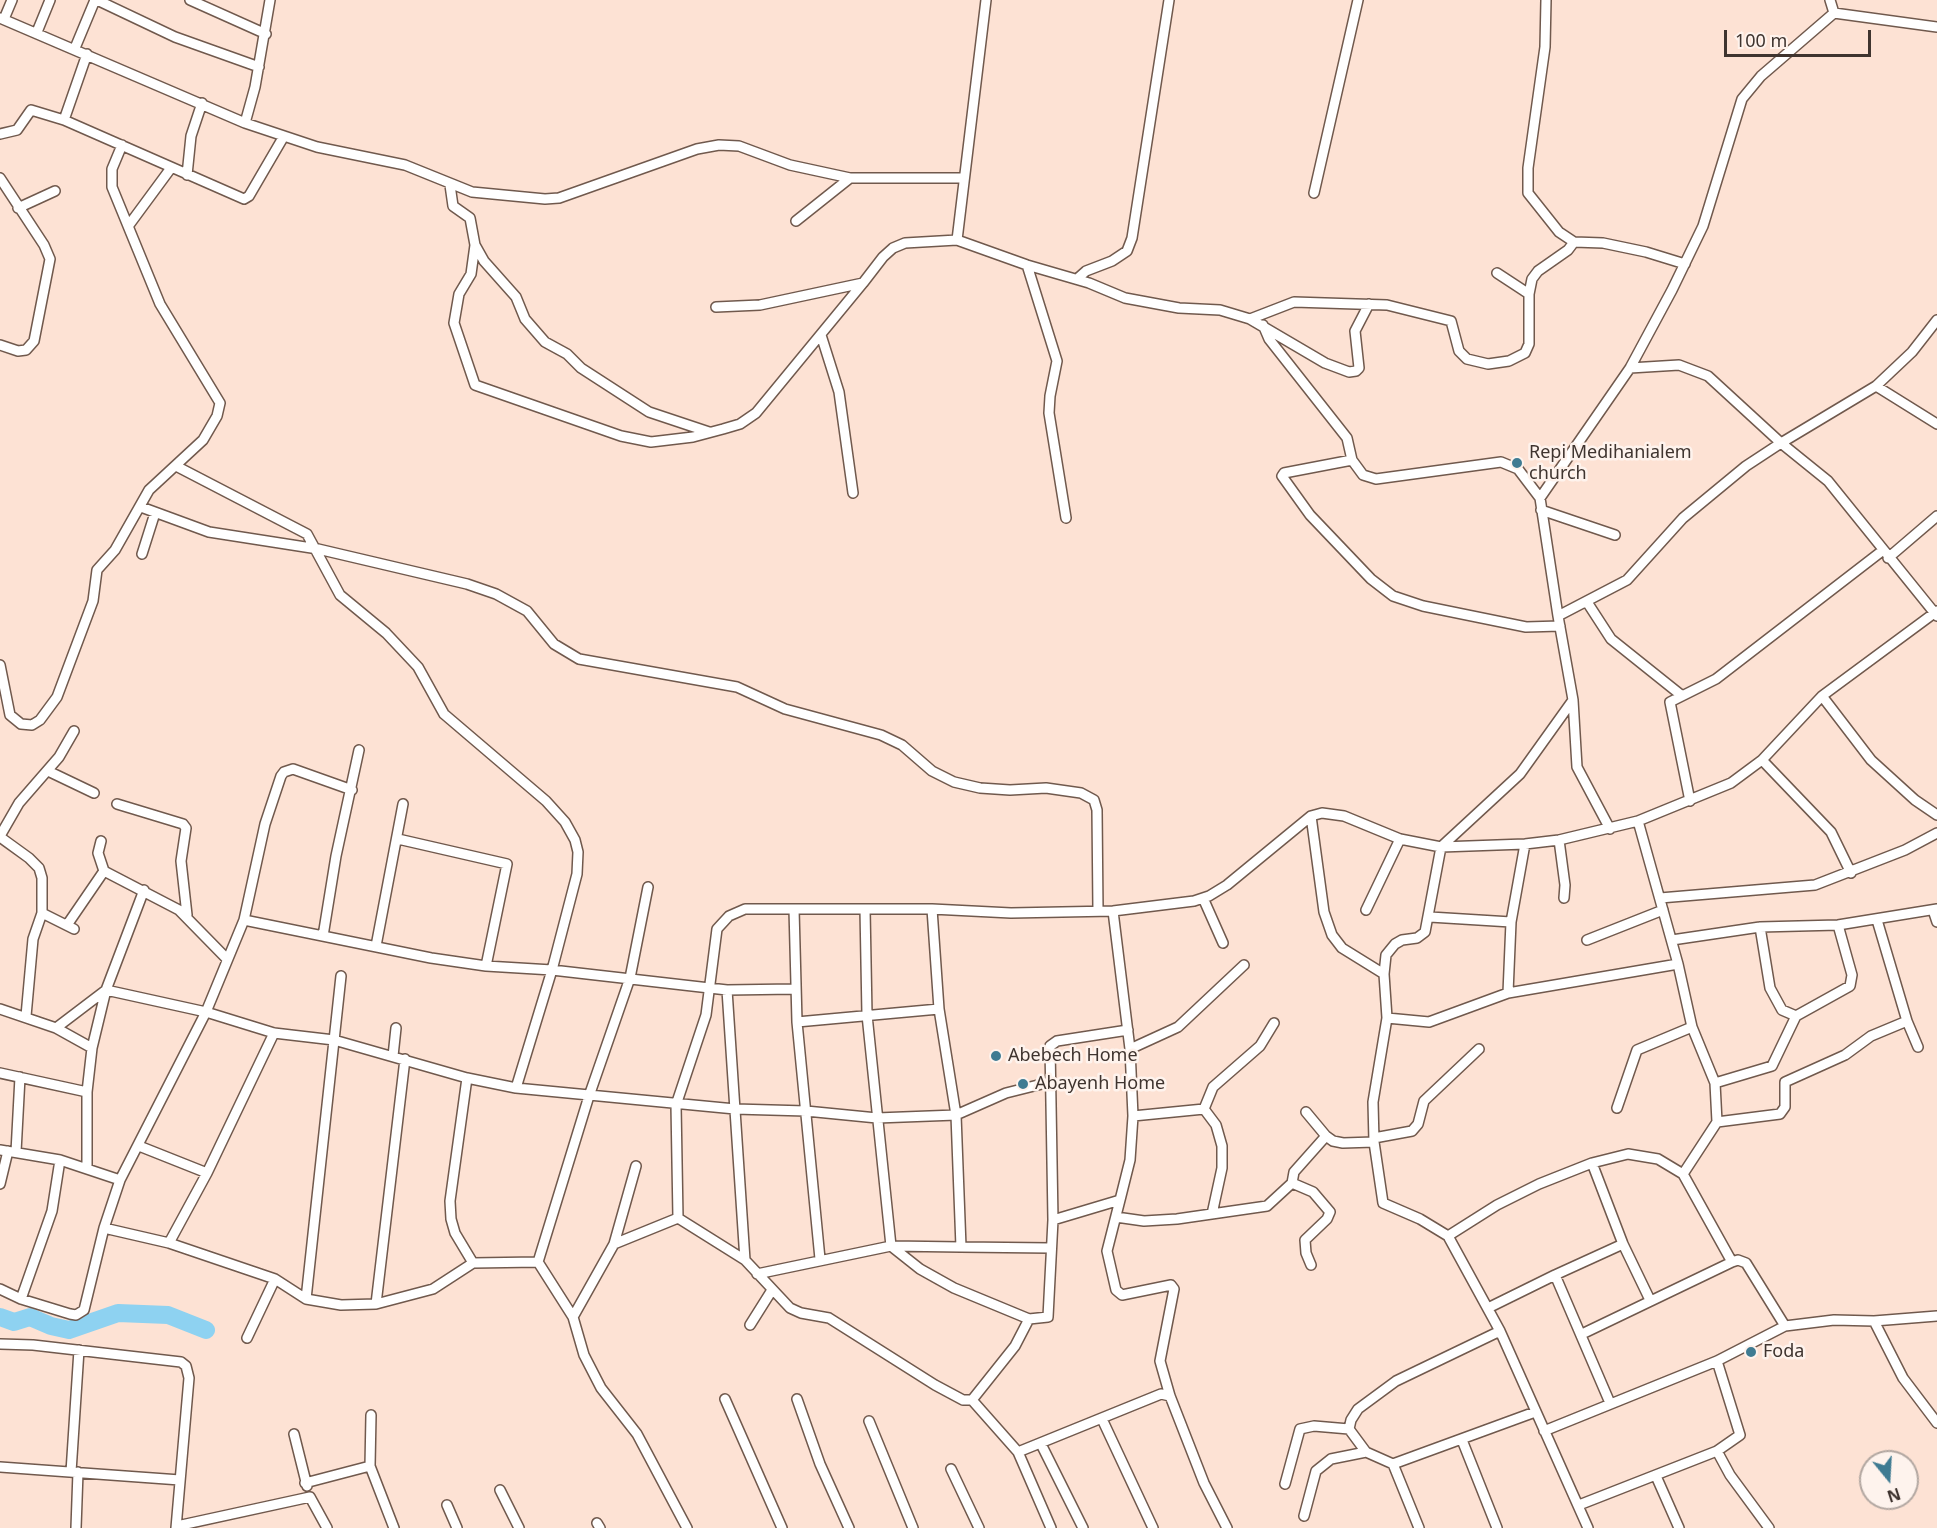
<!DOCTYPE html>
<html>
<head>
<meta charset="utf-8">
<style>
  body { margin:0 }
  #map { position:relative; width:1937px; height:1528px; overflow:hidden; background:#fde2d4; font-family:"Noto Sans",sans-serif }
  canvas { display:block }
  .north { position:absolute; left:1859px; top:1450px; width:60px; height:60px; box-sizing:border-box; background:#fef3ed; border:2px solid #b2a7a1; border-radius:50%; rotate:162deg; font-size:16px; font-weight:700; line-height:24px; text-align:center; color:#3f342f }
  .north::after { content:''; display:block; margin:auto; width:21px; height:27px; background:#3f7b92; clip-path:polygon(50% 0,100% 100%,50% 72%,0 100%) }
  .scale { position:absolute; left:1724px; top:30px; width:147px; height:27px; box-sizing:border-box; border:3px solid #3f342f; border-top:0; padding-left:8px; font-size:18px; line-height:21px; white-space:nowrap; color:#3f342f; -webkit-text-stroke:4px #fef3ed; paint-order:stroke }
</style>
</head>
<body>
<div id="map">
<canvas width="1937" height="1528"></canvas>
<div class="north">N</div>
<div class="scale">100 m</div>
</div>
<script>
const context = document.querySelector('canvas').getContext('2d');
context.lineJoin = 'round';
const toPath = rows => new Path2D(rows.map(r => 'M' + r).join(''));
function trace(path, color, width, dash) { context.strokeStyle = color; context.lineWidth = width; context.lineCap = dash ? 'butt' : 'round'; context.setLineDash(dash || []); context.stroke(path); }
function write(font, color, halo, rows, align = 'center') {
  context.font = font + ' "Noto Sans",sans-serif'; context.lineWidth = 5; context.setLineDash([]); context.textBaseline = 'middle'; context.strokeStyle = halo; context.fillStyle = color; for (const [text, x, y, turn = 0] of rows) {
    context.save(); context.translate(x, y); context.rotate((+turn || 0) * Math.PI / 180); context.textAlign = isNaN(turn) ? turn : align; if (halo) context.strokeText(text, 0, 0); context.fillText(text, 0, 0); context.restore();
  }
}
const river = toPath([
  [0,1317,14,1322,30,1317,51,1326,69,1330,118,1313,168,1315,206,1330]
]);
const minor = toPath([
  [97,0,175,37,259,67],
  [190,0,266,34],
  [986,0,957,240,1027,265,1089,283,1125,298,1179,308,1220,310,1250,319,1325,363,1349,372,1356,371,1359,368,1355,331,1369,304],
  [1546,0,1545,47,1528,168,1528,193,1559,232,1574,242,1603,243,1646,252,1685,264],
  [1830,0,1834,13],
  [0,18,245,123,317,147,405,165,472,192,545,199,559,198,697,149,719,145,739,146,790,165,850,178,964,178],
  [4,19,12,0],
  [37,32,50,0],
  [75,48,95,0],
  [64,120,244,199,249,196,284,136],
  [245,123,255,87,270,0],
  [0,134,17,130,31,110,64,120,87,54],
  [187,175,191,136,202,103],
  [0,178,44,245,50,259,34,341,26,350,18,351,0,345],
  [450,185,453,206,470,218,475,245,484,261,516,297,525,319,545,342,567,354,581,368,649,412,709,432],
  [1314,193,1358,0],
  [18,208,55,191],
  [796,221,850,178],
  [129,225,171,168],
  [475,245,471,274,459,294,454,323,475,385,621,436,651,442,693,437,723,429,740,424,756,413,863,283],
  [1027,265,1057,361,1050,396,1049,413,1066,518],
  [1497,273,1529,294],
  [1077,279,1086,271,1112,261,1127,251,1132,238,1169,0],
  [716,307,760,305,863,283,883,257,893,248,905,243,957,240],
  [1250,319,1294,302,1387,305,1451,321,1459,351,1467,359,1488,364,1509,361,1525,353,1529,344,1529,294,1532,279,1538,271,1568,250,1574,242],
  [1937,320,1912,352,1876,386,1781,443,1828,481,1937,616],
  [1263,325,1269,339,1347,438,1352,460,1363,475,1376,479,1501,462,1518,469,1540,498],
  [821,335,839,392,853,493],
  [1876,386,1937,424],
  [1352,460,1284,473,1282,476,1310,515,1371,579,1393,596,1423,606,1526,627,1560,626],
  [176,466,307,534,340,595,386,633,418,667,444,714,546,801,565,822,575,840,578,852,577,874,552,970,516,1088],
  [141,507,209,532,318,549,467,584,496,594,527,611,554,644,579,659,737,687,785,709,881,735,902,745,932,771,954,782,980,788,1010,790,1046,788,1081,793,1094,800,1097,810,1098,911],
  [1541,510,1615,535],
  [142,554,155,513],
  [1888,558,1937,516],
  [1587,602,1611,639,1681,695],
  [1558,616,1540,498,1630,368,1672,290,1703,226,1742,99,1761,76,1834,13,1937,27],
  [0,665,10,715,21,724,32,725,40,720,57,697,93,601,97,570,115,550,149,490,203,440,217,416,220,403,160,304,112,187,112,169,122,145],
  [1822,696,1871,760,1915,800,1937,815],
  [1573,700,1558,616,1627,580,1683,518,1746,466,1781,443,1708,376,1679,365,1630,368],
  [1762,760,1831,832,1851,873],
  [48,771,94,793],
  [1690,801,1670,702,1716,679,1882,551],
  [117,804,183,824,186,828,181,861,187,915],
  [1638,821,1678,964,1692,1027,1715,1083,1717,1122,1683,1174],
  [0,836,19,803,59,757,74,731],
  [0,837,29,858,39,868,42,878,42,913,33,939,26,1016],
  [398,839,507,864,486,966],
  [1559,840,1565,885,1564,898],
  [101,841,98,853,104,871,179,910,226,958],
  [648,887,630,978,589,1096,538,1262,573,1317,584,1355,601,1388,637,1434,687,1528],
  [1203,898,1223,943],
  [1660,898,1815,885,1905,850,1937,833],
  [865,909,867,1015,891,1246,920,1269,954,1288,1029,1319,1048,1317,1053,1220,1050,1046,1057,1041,1128,1030],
  [1366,910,1400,839],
  [1933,910,1937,922],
  [42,913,74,929],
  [1430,917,1511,922],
  [244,920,431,958,486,966,552,970,727,990,794,989],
  [67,925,104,871],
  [1760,927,1770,988,1782,1010,1796,1016],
  [323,936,336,856,359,750],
  [1587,940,1663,910],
  [1672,940,1760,927,1838,925,1937,909],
  [376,946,403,804],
  [1384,974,1342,948,1332,935,1324,912,1311,816,1322,813,1344,816,1400,839,1441,847,1520,774,1573,700,1577,767,1610,829],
  [727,990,745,1260],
  [1508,993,1511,922,1525,844],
  [0,1009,56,1028,106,990,206,1012,274,1033,334,1040,467,1078,516,1088,735,1109,806,1111,877,1118,956,1115,1006,1093,1050,1082],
  [1387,1018,1384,974,1386,955,1395,944,1402,940,1417,938,1425,932,1441,847,1525,844,1559,840,1638,821,1731,783,1762,760,1822,696,1937,611],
  [1907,1021,1918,1047],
  [797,1022,939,1009],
  [56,1028,92,1048],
  [1130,1049,1178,1027,1244,965],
  [393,1056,396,1028],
  [0,1073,87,1092],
  [467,1078,450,1201,451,1219,455,1233,473,1263],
  [1715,1083,1772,1066,1796,1016,1850,986,1852,975,1838,925],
  [1617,1108,1637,1050,1692,1027],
  [1204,1109,1216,1125,1222,1146,1222,1168,1212,1214],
  [1306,1112,1326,1136,1333,1141,1343,1143,1374,1142],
  [1133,1116,1204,1109,1213,1087,1260,1046,1274,1023],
  [1717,1122,1780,1114,1785,1107,1785,1082,1845,1055,1871,1036,1907,1021,1877,920],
  [1374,1138,1412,1131,1418,1124,1424,1101,1479,1049],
  [139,1146,207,1173],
  [0,1150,60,1160,120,1180],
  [16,1152,20,1077],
  [1592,1163,1623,1244,1650,1300],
  [87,1167,87,1092,92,1048,106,990,144,890],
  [1292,1183,1313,1192,1330,1212,1327,1219,1305,1240,1306,1253,1311,1265],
  [0,1184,8,1151],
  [1120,1200,1107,1251,1116,1290,1122,1295,1171,1285,1174,1289,1160,1361,1170,1396,1204,1483,1227,1528],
  [1116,1217,1144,1221,1177,1219,1267,1206,1292,1183,1294,1172,1326,1136],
  [678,1218,745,1260,790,1308,801,1313,829,1318,935,1385,963,1400,972,1400,1018,1452,1161,1394,1170,1396],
  [1053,1220,1120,1200,1130,1160,1133,1116,1130,1049,1113,911],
  [104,1228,169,1243,275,1279,306,1299,341,1305,376,1304,433,1289,473,1263,538,1262],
  [1448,1236,1497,1205,1539,1184,1592,1163,1628,1154,1658,1159,1683,1174,1732,1262,1738,1260,1746,1263,1785,1326],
  [169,1243,207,1173,274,1033],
  [614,1244,636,1166],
  [961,1247,1050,1248],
  [820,1259,797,1022,794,909,932,909,1011,913,1113,911,1194,901,1209,896,1227,885,1311,816],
  [757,1274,891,1246,961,1247,956,1115,939,1009,932,909],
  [0,1289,21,1299,70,1314,76,1315,84,1310,104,1228,120,1180,206,1012,244,920,265,824,281,776,284,772,293,769,352,790],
  [21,1299,52,1211,60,1160],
  [306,1299,341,976],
  [376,1304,405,1059],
  [1488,1308,1555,1275],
  [573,1317,614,1244,678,1218,676,1105,706,1015,717,929,729,916,745,909,794,909],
  [1874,1321,1903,1378,1937,1423],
  [750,1325,772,1290],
  [1500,1331,1396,1381,1358,1409,1351,1420,1349,1429,1366,1452,1393,1464,1535,1412],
  [1582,1334,1732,1262],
  [247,1338,275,1279],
  [0,1344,33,1345,181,1362,186,1366,189,1378,176,1528],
  [725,1399,782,1528],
  [797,1399,820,1464,849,1528],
  [972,1400,1015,1346,1029,1319],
  [1610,1403,1555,1275,1623,1244],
  [371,1415,370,1466,394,1528],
  [1102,1419,1153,1528],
  [869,1421,913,1528],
  [1544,1431,1717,1361,1785,1326,1834,1320,1874,1321,1937,1316],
  [294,1434,307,1486],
  [1462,1440,1497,1528],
  [1041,1444,1083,1528],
  [1717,1451,1730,1475,1769,1528],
  [1018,1452,1051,1528],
  [1393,1464,1419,1528],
  [0,1467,180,1480],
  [951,1469,979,1528],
  [71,1472,79,1350],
  [1656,1476,1679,1528],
  [305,1483,370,1466],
  [1285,1484,1300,1429,1314,1426,1349,1429],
  [500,1490,519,1528],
  [447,1505,457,1528],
  [1579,1505,1717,1451,1740,1435,1717,1361],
  [1304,1516,1316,1471,1331,1459,1366,1452],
  [597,1523,600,1528],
  [177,1526,310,1497,327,1528],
  [76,1528,78,1472],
  [1588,1528,1500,1331,1448,1236,1420,1219,1383,1203,1374,1142,1373,1102,1387,1018,1429,1022,1508,993,1678,964]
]);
const markers = [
  [1517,463,6,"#3f7b92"],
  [996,1056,6,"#3f7b92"],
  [1023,1084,6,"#3f7b92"],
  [1751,1352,6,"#3f7b92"]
];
const poiNames = [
  ["Repi Medihanialem",1529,453],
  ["church",1529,474],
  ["Abebech Home",1008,1056],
  ["Abayenh Home",1035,1084],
  ["Foda",1763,1352]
];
trace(river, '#8ed2f1', 18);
trace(minor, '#70594d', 12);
trace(minor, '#fff', 9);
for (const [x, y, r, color] of markers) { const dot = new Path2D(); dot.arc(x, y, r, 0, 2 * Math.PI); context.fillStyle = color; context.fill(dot); trace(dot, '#fef3ed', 2); }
write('18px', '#3f342f', '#fef3ed', poiNames, 'left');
</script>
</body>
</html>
